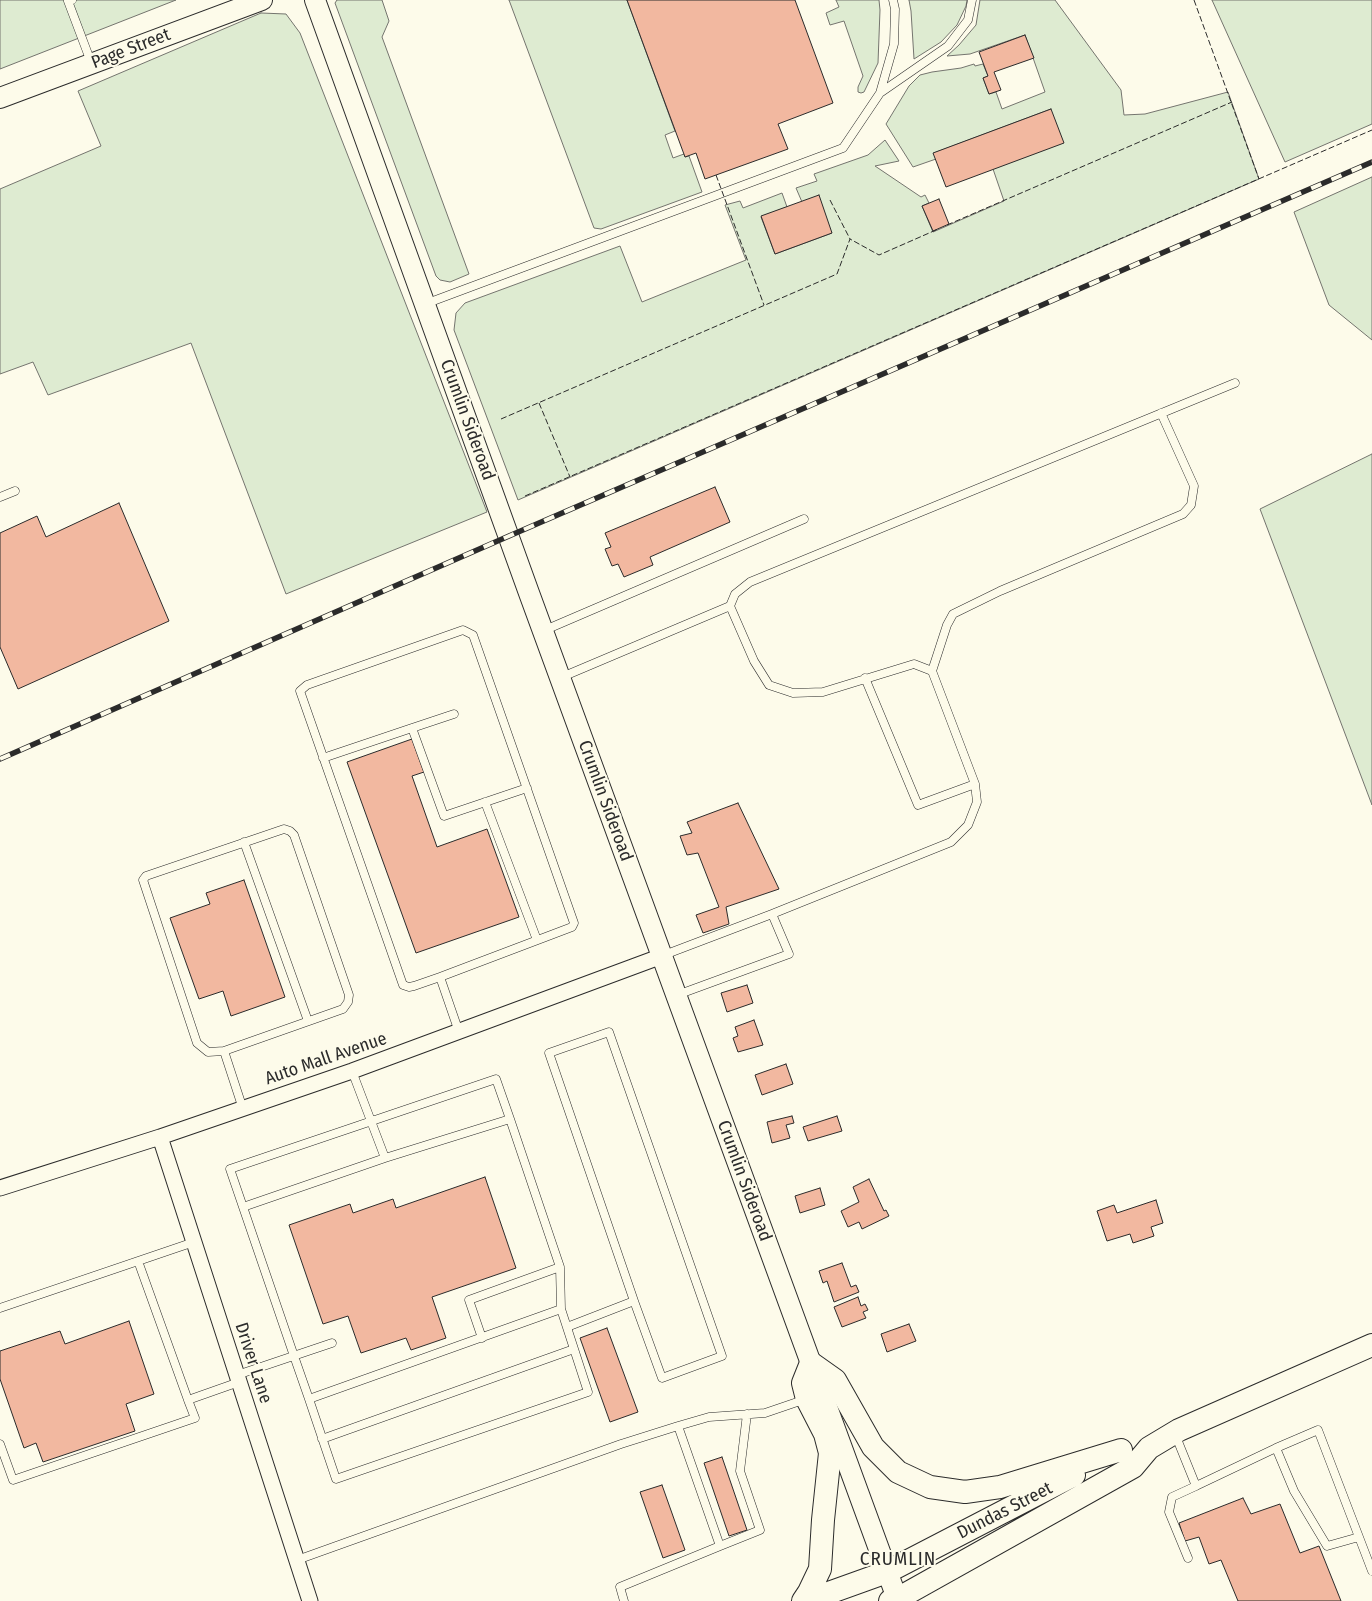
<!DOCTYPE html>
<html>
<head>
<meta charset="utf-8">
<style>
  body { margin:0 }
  canvas { display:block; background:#fdfbea }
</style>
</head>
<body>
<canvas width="1372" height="1601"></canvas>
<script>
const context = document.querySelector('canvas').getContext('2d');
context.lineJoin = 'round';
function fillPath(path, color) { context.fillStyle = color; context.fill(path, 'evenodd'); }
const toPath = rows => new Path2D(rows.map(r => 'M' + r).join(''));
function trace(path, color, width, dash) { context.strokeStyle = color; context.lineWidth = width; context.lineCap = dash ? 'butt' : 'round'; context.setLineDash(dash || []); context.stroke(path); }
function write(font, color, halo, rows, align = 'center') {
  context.font = font + ' "Fira Sans Condensed",sans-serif'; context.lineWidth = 4; context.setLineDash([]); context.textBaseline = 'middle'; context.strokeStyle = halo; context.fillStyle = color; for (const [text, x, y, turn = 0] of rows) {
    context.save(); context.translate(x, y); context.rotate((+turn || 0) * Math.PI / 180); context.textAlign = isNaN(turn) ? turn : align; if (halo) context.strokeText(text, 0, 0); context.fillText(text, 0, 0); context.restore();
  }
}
const green = toPath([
  [0,0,176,0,0,69,0,0],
  [337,0,382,0,389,21,382,37,469,274,450,282,440,280,436,276,335,3,337,0],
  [509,0,627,0,675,131,665,135,673,158,684,154,685,157,689,156,702,192,601,229,594,228,509,0],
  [836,0,879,0,880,10,878,63,864,92,861,93,858,92,858,87,863,76,844,21,830,25,826,13,839,7,836,0],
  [909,0,967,0,966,6,957,25,941,42,914,59,911,11,909,0],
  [980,0,1055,0,1121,90,1124,115,1145,114,1228,92,1259,179,518,500,454,330,456,313,465,303,620,246,642,302,746,260,725,205,740,201,743,208,782,193,787,207,761,217,775,254,832,233,802,202,796,188,817,181,814,174,868,155,885,140,899,161,875,166,921,197,925,195,929,203,922,206,933,232,1004,201,993,169,1051,109,934,153,936,159,913,167,886,124,909,86,920,75,932,72,961,68,974,64,975,66,983,64,988,76,983,78,989,94,996,92,1002,109,1045,92,1025,35,970,54,947,56,959,45,976,25,980,0],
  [1212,0,1372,0,1372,124,1285,162,1212,0],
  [261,13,286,14,300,33,487,512,286,594,191,343,48,395,33,362,0,374,0,189,101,146,78,91,261,13],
  [1372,177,1372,340,1329,305,1294,212,1372,177],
  [1372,454,1372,805,1260,509,1372,454]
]);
const building = toPath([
  [627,0,795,0,833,103,778,124,788,149,705,179,696,153,685,157,627,0],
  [1025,35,1034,58,994,72,1001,90,989,94,983,78,988,76,979,52,1025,35],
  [1051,109,1064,143,946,187,933,153,1051,109],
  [819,195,832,233,775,254,761,216,819,195],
  [939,199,949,224,933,231,922,206,939,199],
  [715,487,730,522,650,557,653,565,624,577,618,564,612,566,605,549,611,547,605,533,715,487],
  [119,503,169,621,18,689,0,647,0,533,37,516,46,537,119,503],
  [412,739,424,772,412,776,437,847,487,829,519,917,416,953,347,762,412,739],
  [738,803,779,889,726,907,729,924,703,933,696,915,719,907,698,853,687,855,680,836,692,833,687,822,738,803],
  [244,880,285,997,231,1016,223,991,199,999,170,918,210,904,206,893,244,880],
  [747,985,753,1003,727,1012,721,993,747,985],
  [754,1020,763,1045,738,1052,733,1038,738,1036,735,1027,754,1020],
  [786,1064,793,1084,762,1095,755,1075,786,1064],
  [792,1116,794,1123,786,1125,790,1138,772,1143,767,1122,792,1116],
  [837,1116,842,1131,808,1141,803,1127,837,1116],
  [485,1177,516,1268,432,1297,446,1338,411,1350,406,1338,361,1353,348,1316,323,1324,289,1225,350,1204,353,1213,393,1199,396,1208,485,1177],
  [869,1179,884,1211,886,1210,889,1216,862,1229,859,1222,848,1227,841,1211,859,1202,853,1187,869,1179],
  [820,1188,825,1205,800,1213,795,1196,820,1188],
  [1156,1200,1163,1223,1151,1227,1154,1236,1133,1243,1130,1234,1107,1241,1097,1211,1114,1205,1117,1213,1156,1200],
  [842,1263,851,1287,856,1285,859,1292,834,1302,827,1281,823,1283,819,1271,842,1263],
  [858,1297,861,1306,865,1304,868,1310,863,1312,866,1318,842,1327,834,1307,858,1297],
  [129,1321,154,1394,126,1404,135,1431,43,1462,36,1443,24,1448,0,1379,0,1351,60,1331,65,1344,129,1321],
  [909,1324,916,1341,887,1352,881,1334,909,1324],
  [607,1328,638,1412,610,1422,580,1338,607,1328],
  [722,1457,747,1530,729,1536,704,1463,722,1457],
  [662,1485,685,1550,663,1558,640,1492,662,1485],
  [1243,1498,1251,1514,1280,1504,1300,1553,1319,1546,1341,1601,1238,1601,1221,1560,1209,1564,1199,1537,1185,1541,1179,1523,1243,1498]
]);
const lane = toPath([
  [72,0,68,1,91,62],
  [880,93,948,46,968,20,972,0],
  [425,304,843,148,880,93,894,44,895,9,893,0],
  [0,497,15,491],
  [730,606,735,594,750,582,1235,383],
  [545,630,804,519],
  [932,671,947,625,953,614,1000,591,1183,514,1191,505,1194,486,1161,413],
  [562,677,730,606,754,661,769,685,793,693,823,692,914,664,932,671,975,784,977,802,968,825,951,842,772,914],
  [865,678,918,805,975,784],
  [412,728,454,714],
  [323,758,412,728,444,816,527,788],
  [485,802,537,940],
  [244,842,308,1021],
  [664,955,772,914,789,954,677,995],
  [440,977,572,927,574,923,473,635,463,630,307,685,300,691,403,985,409,987,414,986,440,977,459,1032],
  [224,1051,343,1009,348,1002,349,995,294,835,290,831,284,829,146,876,143,880,197,1043,208,1052,224,1051,243,1109],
  [352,1071,385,1158],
  [243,1207,385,1158,510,1119,560,1267,561,1309,588,1392,336,1479,309,1399,294,1356,243,1207,230,1169,496,1079,510,1119],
  [138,1261,188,1400],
  [0,1308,194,1242],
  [567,1327,634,1301,662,1378,722,1356,609,1032,549,1053,634,1301],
  [482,1338,469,1300,560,1267],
  [237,1375,332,1343],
  [309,1399,561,1309],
  [678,1426,720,1546,760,1530,740,1471,747,1414],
  [1175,1434,1196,1486,1276,1448,1294,1491,1327,1546,1359,1537],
  [322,1439,574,1349],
  [0,1444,13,1480,195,1418,188,1400,239,1382],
  [1276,1448,1318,1430,1372,1571],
  [1188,1558,1169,1512,1172,1497,1196,1486],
  [297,1560,621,1444,678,1426,709,1417,765,1413,806,1399],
  [624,1601,620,1587,720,1546]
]);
const street = toPath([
  [160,1137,310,1601],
  [0,1188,160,1137,352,1071,662,956]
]);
const secondary = toPath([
  [315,0,529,593,898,1601],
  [0,98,262,0]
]);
const primary = toPath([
  [803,1601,809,1592,820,1569,823,1520,830,1453,825,1434,807,1399,803,1383,811,1363,835,1380,873,1447,898,1472,930,1487,965,1492,1000,1487,1121,1450],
  [806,1601,887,1572,1074,1475],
  [890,1601,897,1599,1133,1467,1149,1448,1179,1430,1372,1345]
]);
const rail = toPath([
  [0,759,509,536,1372,162]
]);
const fence = toPath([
  [1194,0,1259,179],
  [716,175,764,305],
  [830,200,850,239],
  [947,225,1232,102],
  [539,403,570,477],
  [501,419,837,274,850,239,879,255,936,230],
  [525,496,1372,130]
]);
const streetNames = [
  ["Page Street",131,49,-21],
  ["Crumlin Sideroad",467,420,70],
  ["Crumlin Sideroad",605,801,70],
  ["Auto Mall Avenue",326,1059,-19],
  ["Crumlin Sideroad",744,1181,70],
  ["Driver Lane",253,1363,72],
  ["Dundas Street",1005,1511,-27]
];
const neighbourhoodNames = [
  ["CRUMLIN",898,1560]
];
fillPath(green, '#deebd1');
trace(green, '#74746e', 1);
fillPath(building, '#f2b8a0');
trace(building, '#2b2b2b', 1);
trace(lane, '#2b2b2b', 9);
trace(street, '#2b2b2b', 17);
trace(secondary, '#2b2b2b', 22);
trace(primary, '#2b2b2b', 24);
trace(lane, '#fdfbea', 8);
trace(street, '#fdfbea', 15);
trace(secondary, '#fdfbea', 20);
trace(primary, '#fdfbea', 22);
trace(rail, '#2b2b2b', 5.5);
trace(rail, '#fdfbea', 4, [11]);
trace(fence, '#2b2b2b', 1, [6, 2.5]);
write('18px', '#2b2b2b', '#fdfbea', streetNames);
context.letterSpacing = '1px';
write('19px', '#2b2b2b', '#fdfbea', neighbourhoodNames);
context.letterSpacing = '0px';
</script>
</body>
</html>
